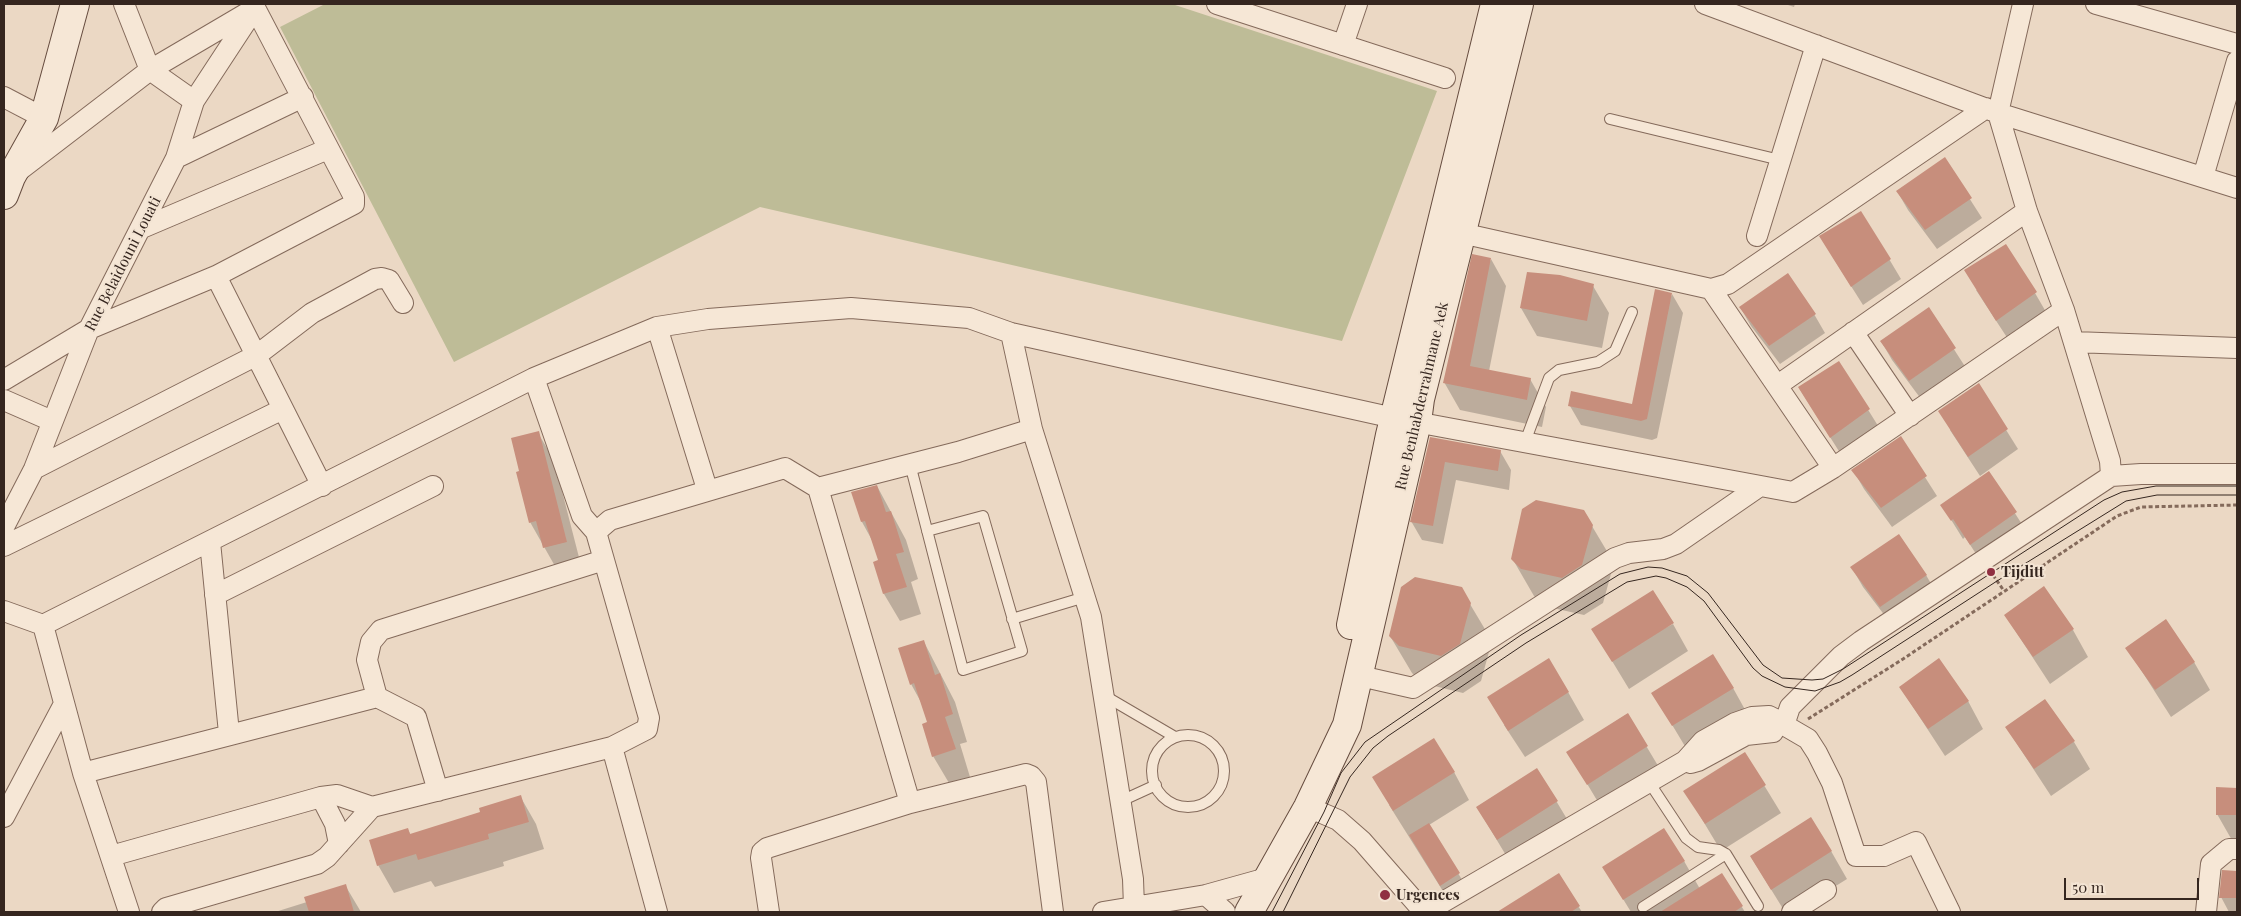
<!DOCTYPE html>
<html>
<head>
<meta charset="utf-8">
<style>
  body { margin:0 }
  #map { position:relative; width:2241px; height:916px; overflow:hidden; background:#ebd8c4; font-family:"Playfair Display",serif }
  canvas { display:block }
  .frame { position:absolute; inset:0; border:5px solid #35261f; pointer-events:none }
  .scale { position:absolute; left:2064px; top:878px; width:135px; height:22px; box-sizing:border-box; border:2px solid #35261f; border-top:0; padding-left:6px; font-size:15px; line-height:18px; white-space:nowrap; color:#35261f; -webkit-text-stroke:4px #f3e4d3; paint-order:stroke }
</style>
</head>
<body>
<div id="map">
<canvas width="2241" height="916"></canvas>
<div class="frame"></div>
<div class="scale">50 m</div>
</div>
<script>
const context = document.querySelector('canvas').getContext('2d');
context.lineJoin = 'round';
function fillPath(path, color) { context.fillStyle = color; context.fill(path, 'evenodd'); }
const toPath = rows => new Path2D(rows.map(r => 'M' + r).join(''));
function trace(path, color, width, dash) { context.strokeStyle = color; context.lineWidth = width; context.lineCap = dash ? 'butt' : 'round'; context.setLineDash(dash || []); context.stroke(path); }
function write(font, color, halo, rows, align = 'center') {
  context.font = font + ' "Playfair Display",serif'; context.lineWidth = 4; context.setLineDash([]); context.textBaseline = 'middle'; context.strokeStyle = halo; context.fillStyle = color; for (const [text, x, y, turn = 0] of rows) {
    context.save(); context.translate(x, y); context.rotate((+turn || 0) * Math.PI / 180); context.textAlign = isNaN(turn) ? turn : align; if (halo) context.strokeText(text, 0, 0); context.fillText(text, 0, 0); context.restore();
  }
}
const cemetery = toPath([
  [325,4,1172,4,1437,91,1342,341,760,207,454,362,280,27]
]);
const shadow = toPath([
  [1785,4,1795,4,1794,7],
  [1944,159,1982,218,1937,249,1908,210,1897,191],
  [1861,212,1901,279,1863,305,1832,256],
  [1491,259,1506,286,1489,371,1530,379,1546,407,1542,427,1460,410,1444,382],
  [1593,286,1609,313,1602,348,1537,336,1521,308],
  [1976,290,2035,293,2046,312,2008,339],
  [1672,294,1683,313,1657,438,1652,440,1581,425,1570,406,1633,405],
  [1740,307,1814,314,1825,333,1780,364,1751,326],
  [1928,309,1966,368,1921,399,1892,360,1881,341],
  [1839,363,1880,429,1842,456,1799,388],
  [1978,385,2018,449,1980,476,1950,430],
  [538,433,554,460,582,569,560,575,530,522,521,472],
  [1431,438,1500,451,1511,470,1509,490,1456,480,1443,544,1422,540,1411,521],
  [1900,438,1937,496,1892,527,1864,489,1853,470],
  [1989,473,2027,532,1982,563,1965,537,1963,539,1942,505],
  [877,486,906,540,918,579,911,582,921,614,900,621,884,594,875,562,879,561,873,542,862,522,853,493],
  [1583,511,1614,563,1603,603,1584,615,1544,606,1534,596,1512,558],
  [1852,568,1926,575,1937,594,1892,625,1863,587],
  [1461,589,1492,641,1481,681,1463,693,1422,683,1412,673,1390,636],
  [2005,615,2073,630,2088,657,2050,684],
  [1673,624,1688,651,1629,689,1609,656],
  [924,642,955,702,967,742,960,744,970,777,949,783,933,756,928,723,922,704,911,684],
  [2127,648,2194,662,2210,690,2171,717],
  [1900,687,1968,701,1983,729,1945,756],
  [1733,688,1748,715,1689,753,1653,693],
  [1568,692,1584,720,1525,757,1504,725],
  [1627,714,1663,774,1604,812,1568,752],
  [2006,727,2074,742,2090,769,2051,796],
  [1745,754,1781,813,1721,851,1685,791],
  [1537,769,1573,829,1513,867,1477,807],
  [1454,772,1469,800,1429,825,1470,893,1451,904,1389,805],
  [2218,789,2237,789,2237,842,2233,842,2217,814],
  [520,796,536,824,544,849,503,862,504,866,435,887,431,881,394,893,378,865,408,830,411,835,482,813],
  [1831,851,1847,879,1794,912,1785,912,1751,857],
  [1684,861,1700,889,1722,875,1745,912,1631,912,1620,894],
  [2223,872,2237,872,2237,912,2229,912,2221,897],
  [1558,875,1582,912,1499,912],
  [345,885,361,912,275,912,307,902]
]);
const building = toPath([
  [1945,157,1972,198,1925,230,1896,191],
  [1861,211,1891,259,1851,287,1819,236],
  [2006,244,2037,292,1996,321,1964,270],
  [1472,254,1491,258,1470,366,1531,378,1527,400,1443,383],
  [1527,272,1560,275,1594,284,1587,321,1520,308],
  [1788,273,1816,314,1769,346,1739,307],
  [1655,289,1672,293,1647,419,1641,421,1568,406,1571,391,1632,404],
  [1929,307,1956,348,1909,381,1880,341],
  [1839,361,1870,409,1830,438,1798,387],
  [1979,383,2008,429,1968,457,1938,411],
  [539,431,567,542,543,548,536,521,529,523,516,472,519,471,511,438],
  [1901,436,1927,476,1881,508,1851,470],
  [1430,437,1501,450,1498,471,1445,462,1433,526,1410,522],
  [1989,471,2017,512,1970,545,1953,519,1951,521,1940,505],
  [877,485,886,512,891,511,904,552,896,554,907,587,883,594,873,562,878,560,865,521,861,522,851,492],
  [1536,500,1584,510,1593,525,1582,565,1562,578,1521,569,1511,559,1522,509],
  [1899,534,1927,575,1880,607,1850,567],
  [1415,577,1462,587,1471,603,1460,644,1441,656,1399,646,1389,636,1401,587],
  [2044,586,2074,629,2033,657,2004,615],
  [1653,590,1674,623,1612,662,1591,629],
  [2166,619,2195,662,2155,690,2125,648],
  [924,640,935,675,940,673,953,714,945,717,956,749,932,757,922,724,927,722,914,683,910,685,898,648],
  [1713,654,1734,688,1672,726,1651,693],
  [1549,658,1569,692,1508,731,1487,697],
  [1939,658,1969,701,1928,729,1899,687],
  [2045,699,2075,741,2034,769,2005,727],
  [1628,713,1648,746,1587,785,1566,752],
  [1434,738,1455,772,1393,811,1372,777],
  [1745,752,1766,785,1705,824,1683,791],
  [1537,768,1558,801,1497,840,1476,807],
  [2216,787,2237,788,2237,815,2216,815],
  [521,795,529,822,488,834,489,839,418,860,416,854,377,866,369,840,408,828,410,834,480,812,479,808],
  [1811,817,1832,851,1771,890,1750,856],
  [1429,823,1460,873,1440,886,1409,835],
  [1664,828,1685,861,1623,900,1602,867],
  [2222,870,2237,871,2237,898,2219,898],
  [1559,873,1580,906,1571,912,1497,912],
  [1722,873,1743,906,1734,912,1660,912],
  [346,884,354,912,309,912,304,897]
]);
const path = toPath([
  [1993,575,2004,591],
  [1808,719,1903,659,2117,516,2141,507,2237,505]
]);
const lane = toPath([
  [1610,119,1780,160],
  [1525,442,1549,378,1559,370,1598,362,1615,351,1632,312],
  [910,464,963,670,1022,651,983,516,927,531],
  [1012,619,1085,597],
  [1105,696,1175,737],
  '1152 771a36 36 0 1 1 72 0a36 36 0 1 1-72 0Z',
  [1649,782,1686,838,1698,847,1719,850,1726,854,1758,906],
  [1121,801,1156,785],
  [1643,907,1726,854]
]);
const street = toPath([
  [124,4,150,70,194,101],
  [1217,4,1445,78],
  [1705,4,1998,113,2237,188],
  [2096,4,2237,44],
  [1343,45,1357,4],
  [4,97,44,118],
  [176,158,303,97],
  [17,172,150,70,252,10],
  [2203,177,2237,61],
  [142,228,328,149],
  [1461,233,1711,289,1833,468],
  [1757,236,1816,45],
  [216,276,322,486],
  [1711,289,1728,284,1986,108],
  [657,327,707,489],
  [1853,332,1910,416],
  [1011,333,1032,429,1091,617,1133,879,1134,907],
  [2074,342,2237,348],
  [4,380,89,329,216,276,354,204,354,197,253,4],
  [1778,385,2027,211],
  [4,400,52,421],
  [34,469,257,355,312,313,375,279,382,278,389,280,403,303],
  [2111,476,2141,474,2237,474],
  [818,488,958,452,1032,429],
  [4,527,34,469,89,329,176,158,194,101,255,8],
  [596,532,610,520,785,468,818,488,910,803,767,848,762,852,761,858,769,912],
  [210,542,229,733],
  [4,546,283,409],
  [215,595,433,486],
  [4,611,43,625,83,773,129,912],
  [43,625,534,378,657,327,708,319,851,308,969,318,1011,333,1394,418,1793,492,1833,468,2064,310],
  [1360,676,1413,688,1615,558,1629,553,1663,549,1676,544,1760,486],
  [377,697,416,717,438,791],
  [1777,724,1784,725,1808,739,1817,753,1832,783,1856,856,1884,856,1916,842,1950,912],
  [1784,725,1790,707,1841,656,1861,641,2111,476,2110,461,2064,310,2027,211,1998,113,2023,4],
  [612,747,657,912],
  [1685,761,1691,763,1698,761,1746,735,1773,732,1777,724],
  [83,773,377,697,367,660,371,642,381,630,604,560],
  [321,797,335,824,339,844],
  [910,803,1026,774,1031,776,1036,782,1053,912],
  [1308,807,1338,820,1362,841,1424,912],
  [4,817,64,704],
  [111,856,321,797,337,795,372,807,612,747,647,729,649,718,596,532,582,516,534,378],
  [1206,895,1225,912],
  [162,912,166,908,317,864,327,857,372,807],
  [1103,912,1206,895,1267,878],
  [1426,912,1685,761,1703,741,1735,723,1752,717,1769,716,1775,719,1777,724],
  [1792,912,1826,890],
  [2206,912,2211,864,2229,849,2237,849]
]);
const secondary = toPath([
  [4,195,11,177,44,118,75,4],
  [1351,625,1390,435,1495,4],
  [1249,912,1308,807,1347,725,1417,422,1420,399,1519,4]
]);
const tram = toPath([
  [1272,912,1324,812,1341,773,1365,742,1521,635,1620,574,1648,567,1662,568,1687,576,1708,593,1763,665,1782,678,1812,680,1823,679,1843,669,2104,500,2122,492,2156,486,2237,486],
  [1283,912,1350,777,1373,748,1388,736,1526,643,1627,582,1656,576,1666,578,1687,587,1704,601,1753,668,1762,676,1785,687,1815,691,1840,682,1852,675,1997,581,2126,501,2157,495,2237,495]
]);
const markers = [
  [1991,572,5,"#902f41"],
  [1385,895,6,"#902f41"]
];
const streetNames = [
  ["Rue Belaidouni Louati",123,264,-63],
  ["Rue Benhabderrahmane Aek",1422,396,-77]
];
const poiNames = [
  ["Tijditt",2001,572],
  ["Urgences",1396,895]
];
fillPath(cemetery, '#bebc97');
fillPath(shadow, '#0003');
fillPath(building, '#c78e7c');
trace(lane, '#846a5b', 12);
trace(street, '#846a5b', 22);
trace(secondary, '#664c3f', 30);
trace(path, '#846a5b', 3, [4, 2.5]);
trace(lane, '#f6e7d6', 10);
trace(street, '#f6e7d6', 20);
trace(secondary, '#f6e7d6', 28);
trace(tram, '#35261f', 1);
for (const [x, y, r, color] of markers) { const dot = new Path2D(); dot.arc(x, y, r, 0, 2 * Math.PI); context.fillStyle = color; context.fill(dot); trace(dot, '#f3e4d3', 2); }
write('15px', '#35261f', '#f3e4d3', streetNames);
write('bold 15px', '#35261f', '#f3e4d3', poiNames, 'left');
</script>
</body>
</html>
